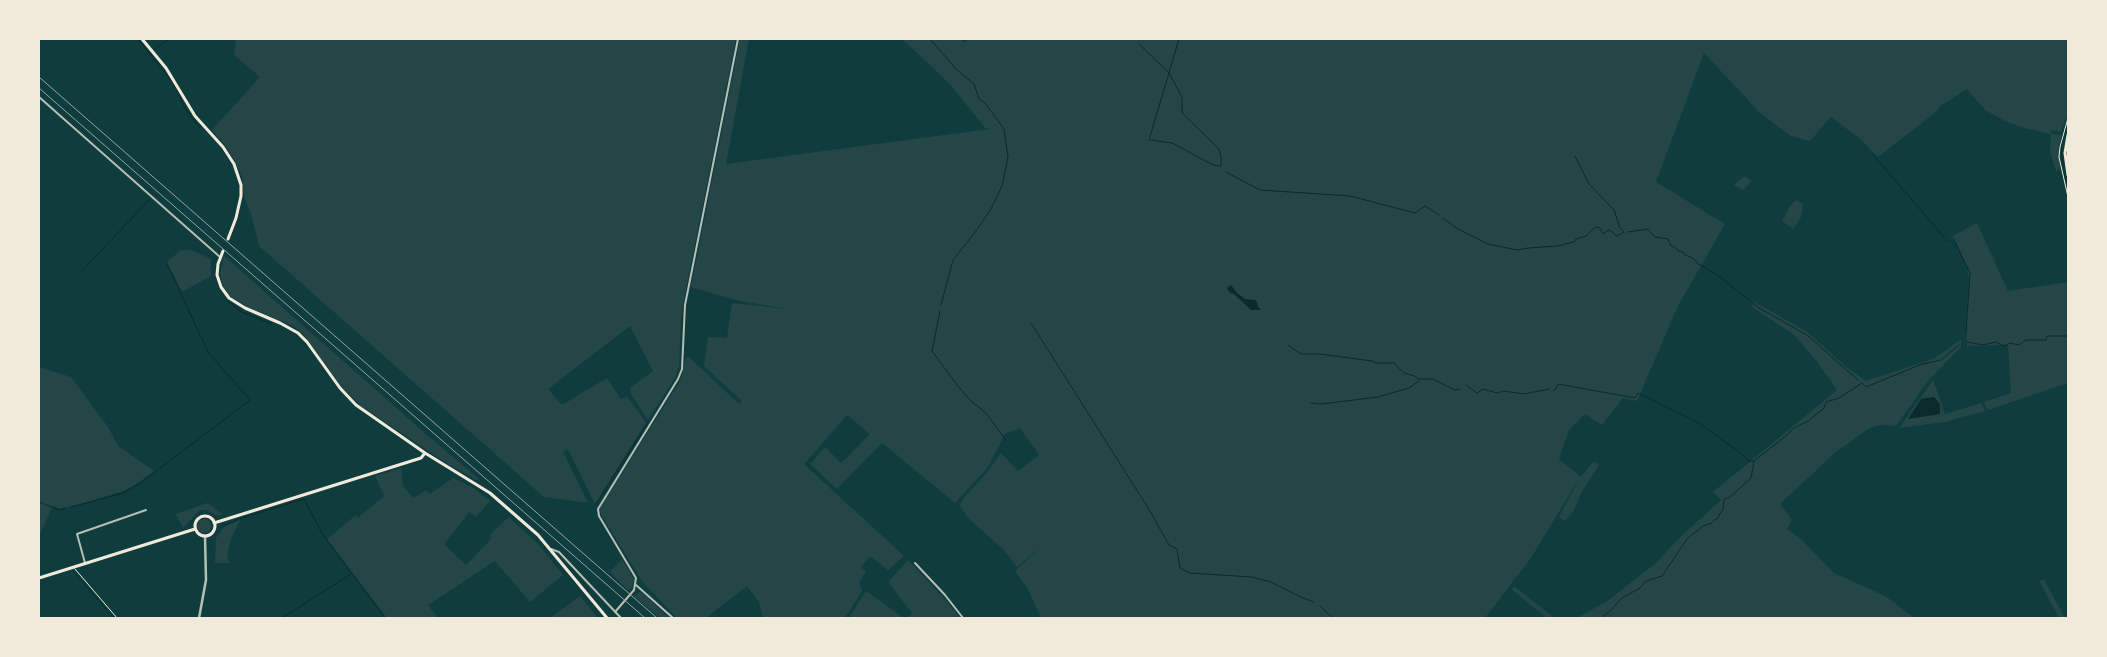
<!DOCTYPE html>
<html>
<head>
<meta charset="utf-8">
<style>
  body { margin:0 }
  #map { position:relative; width:2107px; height:657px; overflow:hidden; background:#0f3d3e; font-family:"Fira Sans",sans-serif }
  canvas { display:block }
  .frame { position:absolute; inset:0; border:40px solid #f1e9da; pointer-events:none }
</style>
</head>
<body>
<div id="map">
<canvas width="2107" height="657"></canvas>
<div class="frame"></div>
</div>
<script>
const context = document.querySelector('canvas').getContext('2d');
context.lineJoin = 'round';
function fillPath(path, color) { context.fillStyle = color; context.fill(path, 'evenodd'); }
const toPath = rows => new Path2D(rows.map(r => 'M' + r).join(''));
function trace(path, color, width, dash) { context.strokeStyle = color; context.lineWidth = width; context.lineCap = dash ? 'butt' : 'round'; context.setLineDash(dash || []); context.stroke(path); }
const green = toPath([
  [236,39,736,39,686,288,681,319,679,367,675,378,648,420,631,394,630,388,653,371,630,326,548,389,562,405,607,378,621,399,627,396,646,423,595,504,568,449,563,452,588,503,544,497,259,246,252,217,245,200,242,176,236,163,225,145,212,130,260,77,234,55],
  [740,39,749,39,726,164,990,129,985,128,951,85,902,39,961,39,964,43,969,39,2068,39,2068,114,2061,132,2052,130,2051,134,2061,135,2059,147,2060,169,2056,171,2050,152,2051,134,2024,128,2003,120,1985,110,1967,89,1940,106,1936,112,1878,157,1859,138,1831,117,1810,141,1791,136,1761,114,1704,53,1656,182,1725,224,1678,306,1637,401,1623,398,1602,425,1585,414,1569,430,1559,459,1581,477,1594,461,1599,465,1581,493,1574,510,1566,520,1563,520,1559,517,1580,477,1531,558,1485,618,1041,618,1028,589,1015,571,1042,546,1017,567,1004,550,968,518,960,506,962,500,985,475,1001,453,1018,471,1039,455,1020,428,1005,434,988,467,955,503,882,443,837,489,810,464,825,447,841,463,870,434,847,415,804,464,904,556,888,570,870,556,861,567,866,572,859,582,862,591,845,618,763,618,759,602,747,586,706,618,677,618,642,581,601,515,600,508,680,381,686,357,689,357,739,404,742,401,704,366,708,337,727,338,732,303,788,309,740,301,691,287],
  [1744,176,1752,181,1743,190,1734,185],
  [1796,200,1803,204,1801,217,1793,229,1782,221,1790,206],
  [1977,223,2008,291,2068,282,2068,383,1988,410,1984,402,2011,393,2008,345,1967,346,1966,322,1969,278,1967,267,1953,236],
  [181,250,191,250,211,259,211,276,182,292,167,262],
  [224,256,427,435,479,479,476,480,446,463,361,406,341,386,304,335,293,326,246,306,231,297,223,286,220,274],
  [1753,301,1807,332,1845,366,1866,381,1935,358,1961,339,1961,347,1928,381,1896,426,1880,425,1870,428,1837,451,1780,504,1792,520,1787,529,1802,540,1834,573,1885,596,1915,618,1576,618,1606,602,1655,564,1676,541,1721,500,1713,492,1837,390,1815,359,1794,335,1752,307],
  [39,367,71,377,108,427,118,446,154,471,138,483,123,491,85,503,59,509,53,506,39,536],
  [1933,380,1945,414,1981,403,1985,411,1945,422,1899,428],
  [401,468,403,486,413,498,426,490,430,494,453,478,472,487,490,501,476,517,469,512,444,544,466,565,492,538,489,535,509,517,539,545,563,575,530,602,495,561,428,605,438,618,387,618,327,539,356,515,358,518,384,496,375,476],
  [207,503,223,514,218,516,207,510,200,510,183,528,176,514],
  '197 526a7 7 0 1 1 14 0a7 7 0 1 1-14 0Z',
  [240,520,230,541,227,558,231,563,215,563,216,538,224,527],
  [622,559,634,579,633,585,629,591,610,572],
  [908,560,943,597,960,618,908,618,912,613,888,582],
  [2044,579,2065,618,2059,618,2039,581],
  [1514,586,1547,612,1555,618,1547,618,1512,590],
  [866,591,904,618,849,618],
  [640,592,648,598,669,618,660,618,634,596],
  [580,596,598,618,550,618]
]);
const water = toPath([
  [1231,285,1237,293,1245,299,1256,300,1258,306,1261,310,1251,310,1234,294,1230,293,1227,288],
  [1934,397,1940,404,1940,414,1908,419,1921,399]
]);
const stream = toPath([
  [138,39,173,83,186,110,200,128],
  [930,39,957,70,974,84,979,99,985,103,1004,129,1008,157,1002,186,991,209,976,231,953,260,941,305],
  [1139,44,1169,73,1182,97,1182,113,1218,148,1221,156,1221,166,1213,165,1172,143,1151,140],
  [155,49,169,39],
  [2065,132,2068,124],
  [1149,140,1179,39],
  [1873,155,1945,238],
  [2063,167,2061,147,2064,136],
  [1226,172,1260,190,1350,196,1415,213,1425,206,1439,215],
  [2064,172,2068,189],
  [1443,218,1458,229,1488,244,1517,250,1528,248,1557,246,1574,242,1576,239,1586,236,1594,228,1599,227,1603,234,1608,230,1611,231,1617,236,1624,232,1620,228,1614,210,1589,184,1575,156],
  [1628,232,1648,229,1655,237,1668,239,1671,246,1675,247,1678,251,1683,252,1685,255,1693,258,1697,263,1719,276,1759,308,1807,335,1858,380],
  [1948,240,1950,241],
  [1955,242,1970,273,1966,333],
  [79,274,150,199],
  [226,300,242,312,272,324],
  [940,311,932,351,957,385,971,401,986,413,1005,439],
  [1031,323,1150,511,1169,545,1177,549,1180,568,1190,573,1252,577,1271,582,1303,598,1314,602],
  [1967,342,1983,345,1996,342,2003,346,2010,343,2019,345,2026,340,2046,340,2047,336,2068,336],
  [1288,345,1301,354,1320,354,1372,361,1376,363,1394,363,1404,373,1414,376,1418,379,1433,379,1455,390,1460,389],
  [1466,385,1477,393,1483,389,1497,393,1504,391,1524,394,1549,389],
  [1554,391,1558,384,1635,398,1638,393,1699,423,1738,451,1749,461,1753,461],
  [1311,403,1321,404,1378,397,1409,388,1419,381],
  [39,502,59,510,65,508],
  [596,504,647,424],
  [71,507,123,493,139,484,250,400,208,352,167,264],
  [1713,521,1718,518,1720,513,1723,510,1724,499,1729,498,1751,478,1754,461,1787,435,1794,428,1808,421,1824,408,1826,402,1839,398,1862,383,1866,387,1922,364,1941,360,1959,345],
  [223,526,242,518,304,499,323,535,385,618],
  [74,572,114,618],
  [1320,606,1333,618],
  [282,618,351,574],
  [1601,618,1610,611,1622,598,1640,588,1646,581,1662,576,1687,539,1703,526,1712,523]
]);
const path = toPath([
  [2068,118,2060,147,2059,157,2068,197],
  [75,569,117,618]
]);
const minor = toPath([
  [39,97,220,257],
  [551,549,559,552,621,618],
  [85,563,77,534,146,510],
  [915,563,945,595,963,618],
  [636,585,673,618],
  [615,612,634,590,636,578,599,516,598,509,678,379,682,369,685,305,738,39]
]);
const tertiary = toPath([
  [199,618,206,580,205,536]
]);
const secondary = toPath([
  [142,39,166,68,195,116,223,147,234,164,241,185,241,196,236,218,228,239],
  [2068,135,2065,153,2068,175],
  [223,251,218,264,217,275,221,287,229,298,245,308,280,323,298,333,307,342,340,388,356,405,425,453,490,493,538,535,607,618],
  '195 526a10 10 0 1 1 20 0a10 10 0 1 1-20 0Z',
  [214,523,421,458,425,453],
  [39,578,195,529]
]);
const rail = toPath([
  [39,77,657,618],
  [39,88,645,618]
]);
fillPath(green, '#244646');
fillPath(water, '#0a2a2b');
trace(stream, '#0a2a2b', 1);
trace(path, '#f1e9da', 1);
trace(minor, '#b8beb3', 2);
trace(tertiary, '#b8beb3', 2.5);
trace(secondary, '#f1e9da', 3);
trace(rail, '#97a49c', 1);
</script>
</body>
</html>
